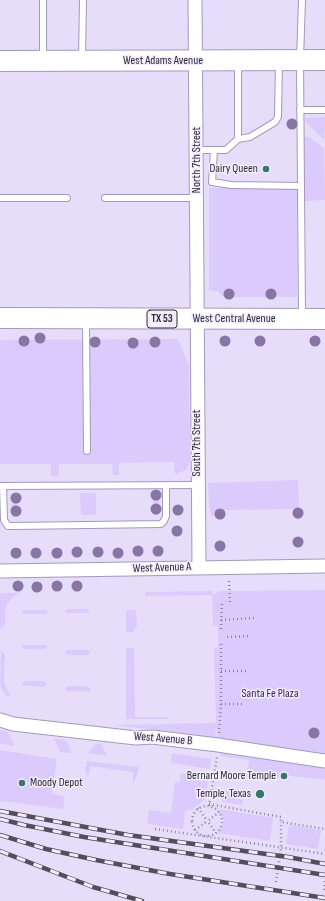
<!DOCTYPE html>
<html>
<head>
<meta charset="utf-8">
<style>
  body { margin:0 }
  canvas { display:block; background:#e6ddfa }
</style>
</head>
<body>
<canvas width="325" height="901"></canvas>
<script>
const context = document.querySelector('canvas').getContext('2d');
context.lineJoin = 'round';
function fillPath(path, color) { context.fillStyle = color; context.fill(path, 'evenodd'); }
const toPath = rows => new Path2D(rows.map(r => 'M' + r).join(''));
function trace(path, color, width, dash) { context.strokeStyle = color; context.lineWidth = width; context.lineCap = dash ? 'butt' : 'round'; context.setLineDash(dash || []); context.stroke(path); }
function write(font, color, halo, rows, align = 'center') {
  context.font = font + ' "Sofia Sans Condensed",sans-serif'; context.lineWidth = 3; context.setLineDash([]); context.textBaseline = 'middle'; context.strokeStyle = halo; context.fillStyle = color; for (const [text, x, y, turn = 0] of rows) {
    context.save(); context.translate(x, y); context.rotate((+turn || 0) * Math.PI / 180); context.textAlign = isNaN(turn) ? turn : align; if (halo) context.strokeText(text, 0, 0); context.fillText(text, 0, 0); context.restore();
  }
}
const green = toPath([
  [325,117,325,123,324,140,305,121,306,118],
  [304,137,309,137,324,148,325,200,304,201],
  [209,188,297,189,297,297,224,297,217,291,209,290],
  [178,339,189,365,190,463,186,470,175,474,174,462,119,463,119,475,113,475,112,464,59,464,59,476,51,476,51,464,0,464,0,340],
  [298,480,300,519,298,520,296,519,295,509,223,510,222,521,211,515,209,505,208,483],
  [159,492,159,515,154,515,153,493],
  [80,493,96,493,96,515,81,515],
  [12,494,18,494,18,517,12,517],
  [325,590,325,780,282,775,281,778,254,774,247,775,249,760,221,756,216,728,215,737,113,725,216,723,214,648,218,648,218,626,213,625,212,595,145,596,145,592,212,591,213,595,220,591],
  [0,593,20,593,14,596,7,604,5,611,5,625,0,629],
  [67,609,88,609,90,611,88,613,67,613,65,611],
  [24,610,45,610,48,612,45,614,24,614,22,612],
  [126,610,136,610,137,627,134,628,134,632,126,632],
  [24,645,45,645,47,647,45,649,24,649,22,647],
  [126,648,134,648,135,717,168,717,168,719,126,719],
  [1,650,5,655,4,681,10,697,7,697,1,688,0,682],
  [67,650,88,650,90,653,88,655,67,655,65,653],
  [24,681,44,681,47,684,45,687,23,685,22,683],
  [68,686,86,686,91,689,89,692,67,691,65,688],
  [0,730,8,732,14,745,13,746,0,743],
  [54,738,65,740,68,743,72,753,60,752],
  [101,743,107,756,88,753,94,745],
  [0,750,57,759,52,793,65,797,63,809,0,801],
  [172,753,211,759,210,769,171,763],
  [87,761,139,767,137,776,133,783,133,772,91,766,88,777,85,771],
  [181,773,209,777,207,792,208,794,205,799,193,809,185,811,183,829,147,824,149,810,171,813,175,782,179,783],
  [215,789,242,794,243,797,242,805,222,802,223,796,214,794],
  [220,809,273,818,270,841,218,833,224,822],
  [289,825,321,830,318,849,286,844]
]);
const path = toPath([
  [229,581,230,603],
  [221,620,254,618],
  [221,629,222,603],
  [227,637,251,636],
  [221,671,247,671],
  [221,704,242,704],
  [219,733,221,704,221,643],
  [209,804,281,817,281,822,325,829],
  '192 821a15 15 0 1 1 30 0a15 15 0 1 1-30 0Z',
  [209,806,217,757],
  [198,808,206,819],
  [209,820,219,812],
  [209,823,216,833],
  [155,829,325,854],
  [195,830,206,822],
  [276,882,281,848,281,822],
  [324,890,325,881]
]);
const lane = toPath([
  [43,0,43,57],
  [302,0,300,60,302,317],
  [82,58,83,0],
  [238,63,238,139,250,137,275,122,278,117,279,62],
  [300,110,325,110],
  [197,150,226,150,238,139],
  [214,150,212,182,231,185,301,186],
  [0,198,67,198],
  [105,198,196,198],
  [86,321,87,451],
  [0,486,197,485],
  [3,486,4,520,8,526,13,526,161,524,164,521,166,516,166,485]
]);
const street = toPath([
  [195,0,199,567],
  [0,571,325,566],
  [0,720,13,724,136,738,152,737,218,745,325,761]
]);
const primary = toPath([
  [0,61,325,60],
  [0,318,325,319]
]);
const rail = toPath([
  [0,811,128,835,288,857,325,864],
  [0,819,24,825,84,837,325,875],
  [0,835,46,849,96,860,170,874,325,898],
  [0,851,93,887,142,901]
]);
const trees = [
  [292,124],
  [229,294],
  [271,294],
  [40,338],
  [24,341],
  [225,341],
  [260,341],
  [315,341],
  [95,342],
  [155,342],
  [133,343],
  [156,495],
  [16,498],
  [156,509],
  [178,510],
  [16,511],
  [298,513],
  [220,514],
  [177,531],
  [298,542],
  [220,546],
  [138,551],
  [158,551],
  [77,552],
  [98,552],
  [16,553],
  [36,553],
  [57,553],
  [118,553],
  [18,586],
  [57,586],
  [77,586],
  [37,587],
  [314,733]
];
const markers = [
  [266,169,4,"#367767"],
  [284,776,4,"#367767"],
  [22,783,4,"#367767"],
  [260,794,5,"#367767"]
];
const shields = [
  [162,319,30]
];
const shieldNames = [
  ["TX 53",162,319]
];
const streetNames = [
  ["West Adams Avenue",163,61],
  ["North 7th Street",197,160,-90],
  ["West Central Avenue",234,319],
  ["South 7th Street",197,443,-90],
  ["West Avenue A",162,568,-2],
  ["West Avenue B",163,739,5]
];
const poiNames = [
  ["Dairy Queen",258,169],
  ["Bernard Moore Temple",276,776],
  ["Moody Depot",30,783,"left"],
  ["Temple, Texas",251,794]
];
const parkNames = [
  ["Santa Fe Plaza",270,694]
];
fillPath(green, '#dacbfc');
trace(lane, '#a499ba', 8);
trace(street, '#a499ba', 15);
trace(primary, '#a499ba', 22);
trace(path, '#8d869c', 2.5, [1, 3]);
trace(lane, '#fff', 6);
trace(street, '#fff', 13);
trace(primary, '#fff', 20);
trace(rail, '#534d5e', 4.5);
trace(rail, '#f2edfc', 3, [9]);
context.fillStyle = '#8775a4';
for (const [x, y] of trees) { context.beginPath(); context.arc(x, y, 5.5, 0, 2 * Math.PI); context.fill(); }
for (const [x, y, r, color] of markers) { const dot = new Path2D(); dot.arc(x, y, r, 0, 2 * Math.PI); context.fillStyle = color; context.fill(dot); trace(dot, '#f2edfc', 1.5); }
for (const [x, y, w] of shields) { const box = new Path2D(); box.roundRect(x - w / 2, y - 9, w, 18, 3); context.fillStyle = '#f2edfc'; context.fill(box); trace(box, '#2f2a38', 1); }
write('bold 11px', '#2f2a38', null, shieldNames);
write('12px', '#2f2a38', '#f2edfc', streetNames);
write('12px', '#2f2a38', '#f2edfc', poiNames, 'right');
write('12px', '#3a205d', '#f2edfc', parkNames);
</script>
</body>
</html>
